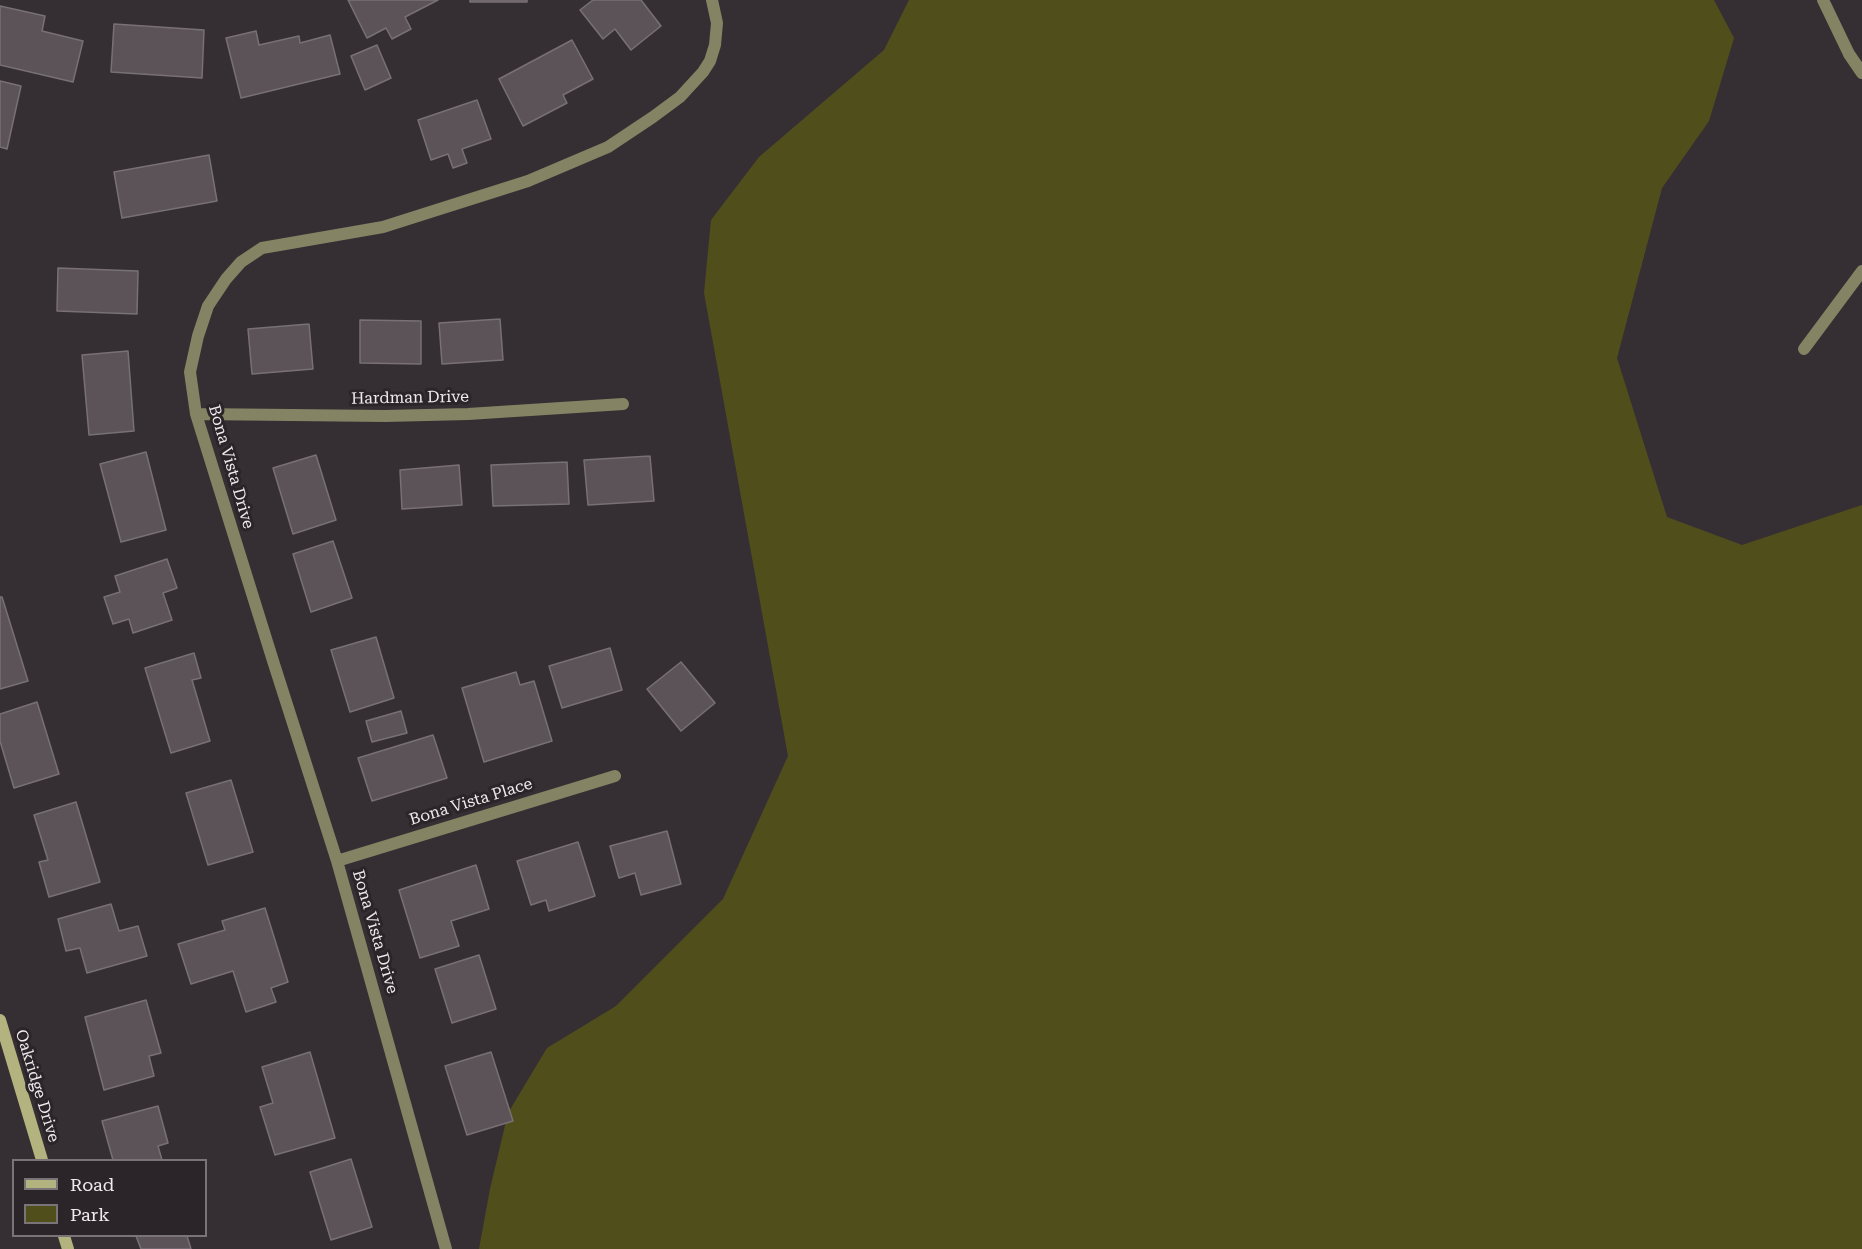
<!DOCTYPE html>
<html>
<head>
<meta charset="utf-8">
<style>
  body { margin:0 }
  #map { position:relative; width:1862px; height:1249px; overflow:hidden; background:#352f33; font-family:"Roboto Serif",serif }
  canvas { display:block }
  .legend { position:absolute; left:12px; top:1159px; width:195px; height:78px; box-sizing:border-box; background:#2b2529; border:2px solid #797477; margin:0; padding:8px 10px; list-style:none; font-size:18px; color:#eeeaed }
  .legend li { display:flex; align-items:center; gap:12px; height:30px }
  .legend b { width:30px; border:2px solid #797477 }
</style>
</head>
<body>
<div id="map">
<canvas width="1862" height="1249"></canvas>
<ul class="legend">
<li><b style="height:8px;background:#b3b37f"></b>Road</li>
<li><b style="height:16px;background:#504f1c"></b>Park</li>
</ul>
</div>
<script>
const context = document.querySelector('canvas').getContext('2d');
context.lineJoin = 'round';
function fillPath(path, color) { context.fillStyle = color; context.fill(path, 'evenodd'); }
const toPath = rows => new Path2D(rows.map(r => 'M' + r).join(''));
function trace(path, color, width, dash) { context.strokeStyle = color; context.lineWidth = width; context.lineCap = dash ? 'butt' : 'round'; context.setLineDash(dash || []); context.stroke(path); }
function write(font, color, halo, rows, align = 'center') {
  context.font = font + ' "Roboto Serif",serif'; context.lineWidth = 6; context.setLineDash([]); context.textBaseline = 'middle'; context.strokeStyle = halo; context.fillStyle = color; for (const [text, x, y, turn = 0] of rows) {
    context.save(); context.translate(x, y); context.rotate((+turn || 0) * Math.PI / 180); context.textAlign = isNaN(turn) ? turn : align; if (halo) context.strokeText(text, 0, 0); context.fillText(text, 0, 0); context.restore();
  }
}
const green = toPath([
  [909,0,1714,0,1734,38,1709,121,1662,188,1617,358,1667,517,1742,545,1862,505,1862,1249,479,1249,490,1189,508,1113,547,1048,616,1006,723,899,788,756,704,293,711,220,759,157,884,50]
]);
const building = toPath([
  [348,0,438,0,405,17,411,29,392,39,386,28,367,38,348,0],
  [470,0,527,0,527,2,470,2,470,0],
  [593,0,641,0,661,26,631,50,615,29,603,39,580,10,593,0],
  [0,6,45,16,42,31,83,41,73,82,0,65,0,6],
  [114,24,204,30,202,78,111,72,114,24],
  [256,31,259,45,299,36,300,43,330,35,340,74,241,98,226,38,256,31],
  [572,40,593,79,563,95,567,103,523,126,499,79,572,40],
  [377,45,391,78,365,90,351,56,377,45],
  [0,81,21,86,7,149,0,147,0,81],
  [477,100,491,139,462,149,467,163,453,168,448,154,431,160,418,120,477,100],
  [209,155,217,201,122,218,114,172,209,155],
  [58,268,138,271,137,314,57,311,58,268],
  [500,319,503,360,442,364,439,323,500,319],
  [360,320,421,321,421,364,360,363,360,320],
  [309,324,313,369,252,374,248,329,309,324],
  [128,351,134,431,89,435,82,355,128,351],
  [146,452,166,530,121,542,100,464,146,452],
  [316,455,336,520,293,534,273,468,316,455],
  [650,456,654,501,588,505,584,460,650,456],
  [567,462,569,504,493,506,491,465,567,462],
  [459,465,462,505,402,509,400,470,459,465],
  [333,541,352,598,311,612,293,554,333,541],
  [167,559,177,588,163,593,172,620,133,633,129,619,113,624,104,597,120,592,115,576,167,559],
  [0,597,2,597,28,681,0,689,0,597],
  [376,637,394,698,350,712,331,650,376,637],
  [610,648,622,690,562,708,549,666,610,648],
  [194,653,201,678,192,680,210,741,171,753,145,668,194,653],
  [681,662,715,703,681,731,647,689,681,662],
  [516,672,520,685,534,681,552,741,484,762,462,688,516,672],
  [37,702,59,774,14,788,0,741,0,714,37,702],
  [401,711,407,733,372,742,366,721,401,711],
  [433,735,447,778,372,801,358,758,433,735],
  [231,780,253,852,208,865,186,793,231,780],
  [76,802,100,882,49,897,39,862,48,860,34,815,76,802],
  [667,831,681,884,641,895,635,873,619,878,610,846,667,831],
  [578,842,595,896,549,911,546,900,531,905,517,861,578,842],
  [476,865,489,909,451,921,459,946,420,958,399,890,476,865],
  [111,904,119,931,138,926,147,956,87,973,80,948,66,951,58,919,111,904],
  [265,908,288,982,271,988,276,1002,246,1012,233,971,191,984,178,944,225,930,222,921,265,908],
  [479,955,496,1009,452,1023,435,969,479,955],
  [146,1000,161,1053,149,1056,154,1076,104,1090,85,1017,146,1000],
  [310,1052,335,1138,275,1155,260,1107,273,1103,262,1067,310,1052],
  [491,1052,513,1121,467,1135,445,1066,491,1052],
  [158,1106,168,1143,158,1146,162,1160,113,1160,102,1121,158,1106],
  [351,1159,372,1227,331,1240,310,1172,351,1159],
  [136,1236,187,1236,191,1249,141,1249,136,1236]
]);
const lane = toPath([
  [1804,349,1862,271]
]);
const street = toPath([
  [1823,0,1849,54,1862,73],
  [196,414,385,416,468,414,623,404],
  [337,861,615,776],
  [446,1249,337,861,274,664,196,414,190,372,198,336,208,306,226,279,241,262,262,248,383,227,528,181,608,147,653,117,680,97,703,72,710,61,715,45,717,23,712,0]
]);
const secondary = toPath([
  [0,1020,42,1160],
  [64,1236,68,1249]
]);
const streetNames = [
  ["Hardman Drive",410,398,-1],
  ["Bona Vista Drive",231,467,74],
  ["Bona Vista Place",471,802,-17],
  ["Bona Vista Drive",375,932,74],
  ["Oakridge Drive",37,1086,73]
];
fillPath(green, '#504f1c');
fillPath(building, '#5b5358');
trace(building, '#787075', 1.5);
trace(lane, '#848464', 12);
trace(street, '#848464', 12);
trace(secondary, '#b3b37f', 12);
write('16px', '#eeeaed', '#2b2529', streetNames);
</script>
</body>
</html>
